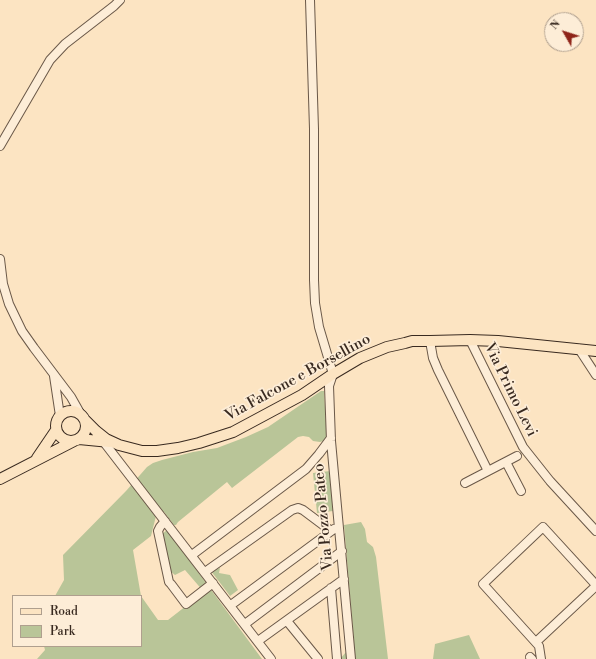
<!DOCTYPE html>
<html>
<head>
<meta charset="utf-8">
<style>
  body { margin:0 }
  #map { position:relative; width:596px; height:659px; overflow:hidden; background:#fce4c2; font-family:"Libre Bodoni",serif }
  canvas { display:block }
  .legend { position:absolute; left:12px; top:595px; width:130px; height:52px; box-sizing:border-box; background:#fdedd7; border:1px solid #af9f8e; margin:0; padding:5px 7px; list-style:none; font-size:12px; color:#392a20 }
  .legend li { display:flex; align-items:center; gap:8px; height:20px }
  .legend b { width:20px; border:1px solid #af9f8e }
  .north { position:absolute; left:544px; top:12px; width:40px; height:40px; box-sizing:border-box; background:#fdedd7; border:1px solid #af9f8e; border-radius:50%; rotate:309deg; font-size:11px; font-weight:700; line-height:16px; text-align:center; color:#392a20 }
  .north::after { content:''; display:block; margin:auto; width:14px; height:18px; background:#8f2418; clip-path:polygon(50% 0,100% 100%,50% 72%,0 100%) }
</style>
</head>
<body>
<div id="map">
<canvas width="596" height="659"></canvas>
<ul class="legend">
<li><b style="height:5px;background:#fce4c2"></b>Road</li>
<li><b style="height:11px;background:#b9c598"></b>Park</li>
</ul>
<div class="north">N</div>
</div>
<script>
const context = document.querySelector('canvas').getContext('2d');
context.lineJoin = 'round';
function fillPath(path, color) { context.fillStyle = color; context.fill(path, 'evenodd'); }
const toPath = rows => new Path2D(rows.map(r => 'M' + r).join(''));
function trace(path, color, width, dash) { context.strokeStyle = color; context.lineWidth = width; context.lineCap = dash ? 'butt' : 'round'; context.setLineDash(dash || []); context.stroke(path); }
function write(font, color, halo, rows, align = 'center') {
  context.font = font + ' "Libre Bodoni",serif'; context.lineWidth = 3.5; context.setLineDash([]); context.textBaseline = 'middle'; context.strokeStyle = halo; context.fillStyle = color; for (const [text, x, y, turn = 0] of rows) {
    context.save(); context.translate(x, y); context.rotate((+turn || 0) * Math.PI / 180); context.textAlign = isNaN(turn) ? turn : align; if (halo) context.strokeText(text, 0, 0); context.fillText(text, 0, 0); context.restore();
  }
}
const green = toPath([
  [321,391,324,391,327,440,320,442,313,441,309,437,303,436,298,437,232,488,227,482,178,522,176,525,174,525,164,512,156,516,151,536,133,550,141,596,158,620,168,620,204,592,185,570,175,575,169,570,162,534,167,530,262,659,37,659,45,650,44,646,141,646,141,596,55,596,64,580,63,555,126,491,147,467,153,463,162,460,193,452,217,448,246,437,268,427],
  [330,471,333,511,317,513,313,473],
  [361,522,365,529,367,542,373,547,376,557,388,659,340,659,354,643,344,525],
  [220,568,219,573,230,575,238,590,230,596,211,571],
  [469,635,480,659,433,659,435,644]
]);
const minor = toPath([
  [310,0,314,129,314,280,315,303,319,327,333,374,329,386,331,441,351,659],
  [0,146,50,60,65,44,114,6,120,0],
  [0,259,3,284,9,304,22,331,34,348,71,397,80,413],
  [470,340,523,447,550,481,596,531],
  [430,341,433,358,438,370,488,471],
  [579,349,596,375],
  [54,376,60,416],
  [103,441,271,659],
  [506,462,521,491],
  [465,483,517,456],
  [165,521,160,527,158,531,169,582,171,584,186,604,213,583],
  [192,555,306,469,319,454,331,438],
  [205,572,292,510,298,508,303,510,331,531],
  [331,588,337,659],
  [231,605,334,529],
  [287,621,318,659],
  [245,624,342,551],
  [258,641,344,579],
  [536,642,596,586],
  [530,657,532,659],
  [541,659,539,646,483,584,543,527,596,585]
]);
const major = toPath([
  '56 426a15 15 0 1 1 30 0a15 15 0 1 1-30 0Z',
  [85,420,96,431,106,439,119,445,142,451,157,451,178,448,199,443,233,432,302,395,333,374,360,358,387,347,405,343,412,341,430,341,470,340,498,341,596,351],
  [79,439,110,442],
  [37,458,56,430],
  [0,479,74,441]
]);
const streetNames = [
  ["Via Falcone e Borsellino",298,378,-29],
  ["Via Primo Levi",510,390,64],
  ["Via Pozzo Pateo",324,517,-95]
];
fillPath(green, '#b9c598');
trace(minor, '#6a5848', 10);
trace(major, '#392a20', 12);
trace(minor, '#fdedd7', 8);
trace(major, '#fce4c2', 10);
write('15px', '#392a20', '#fdedd7', streetNames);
</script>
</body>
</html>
